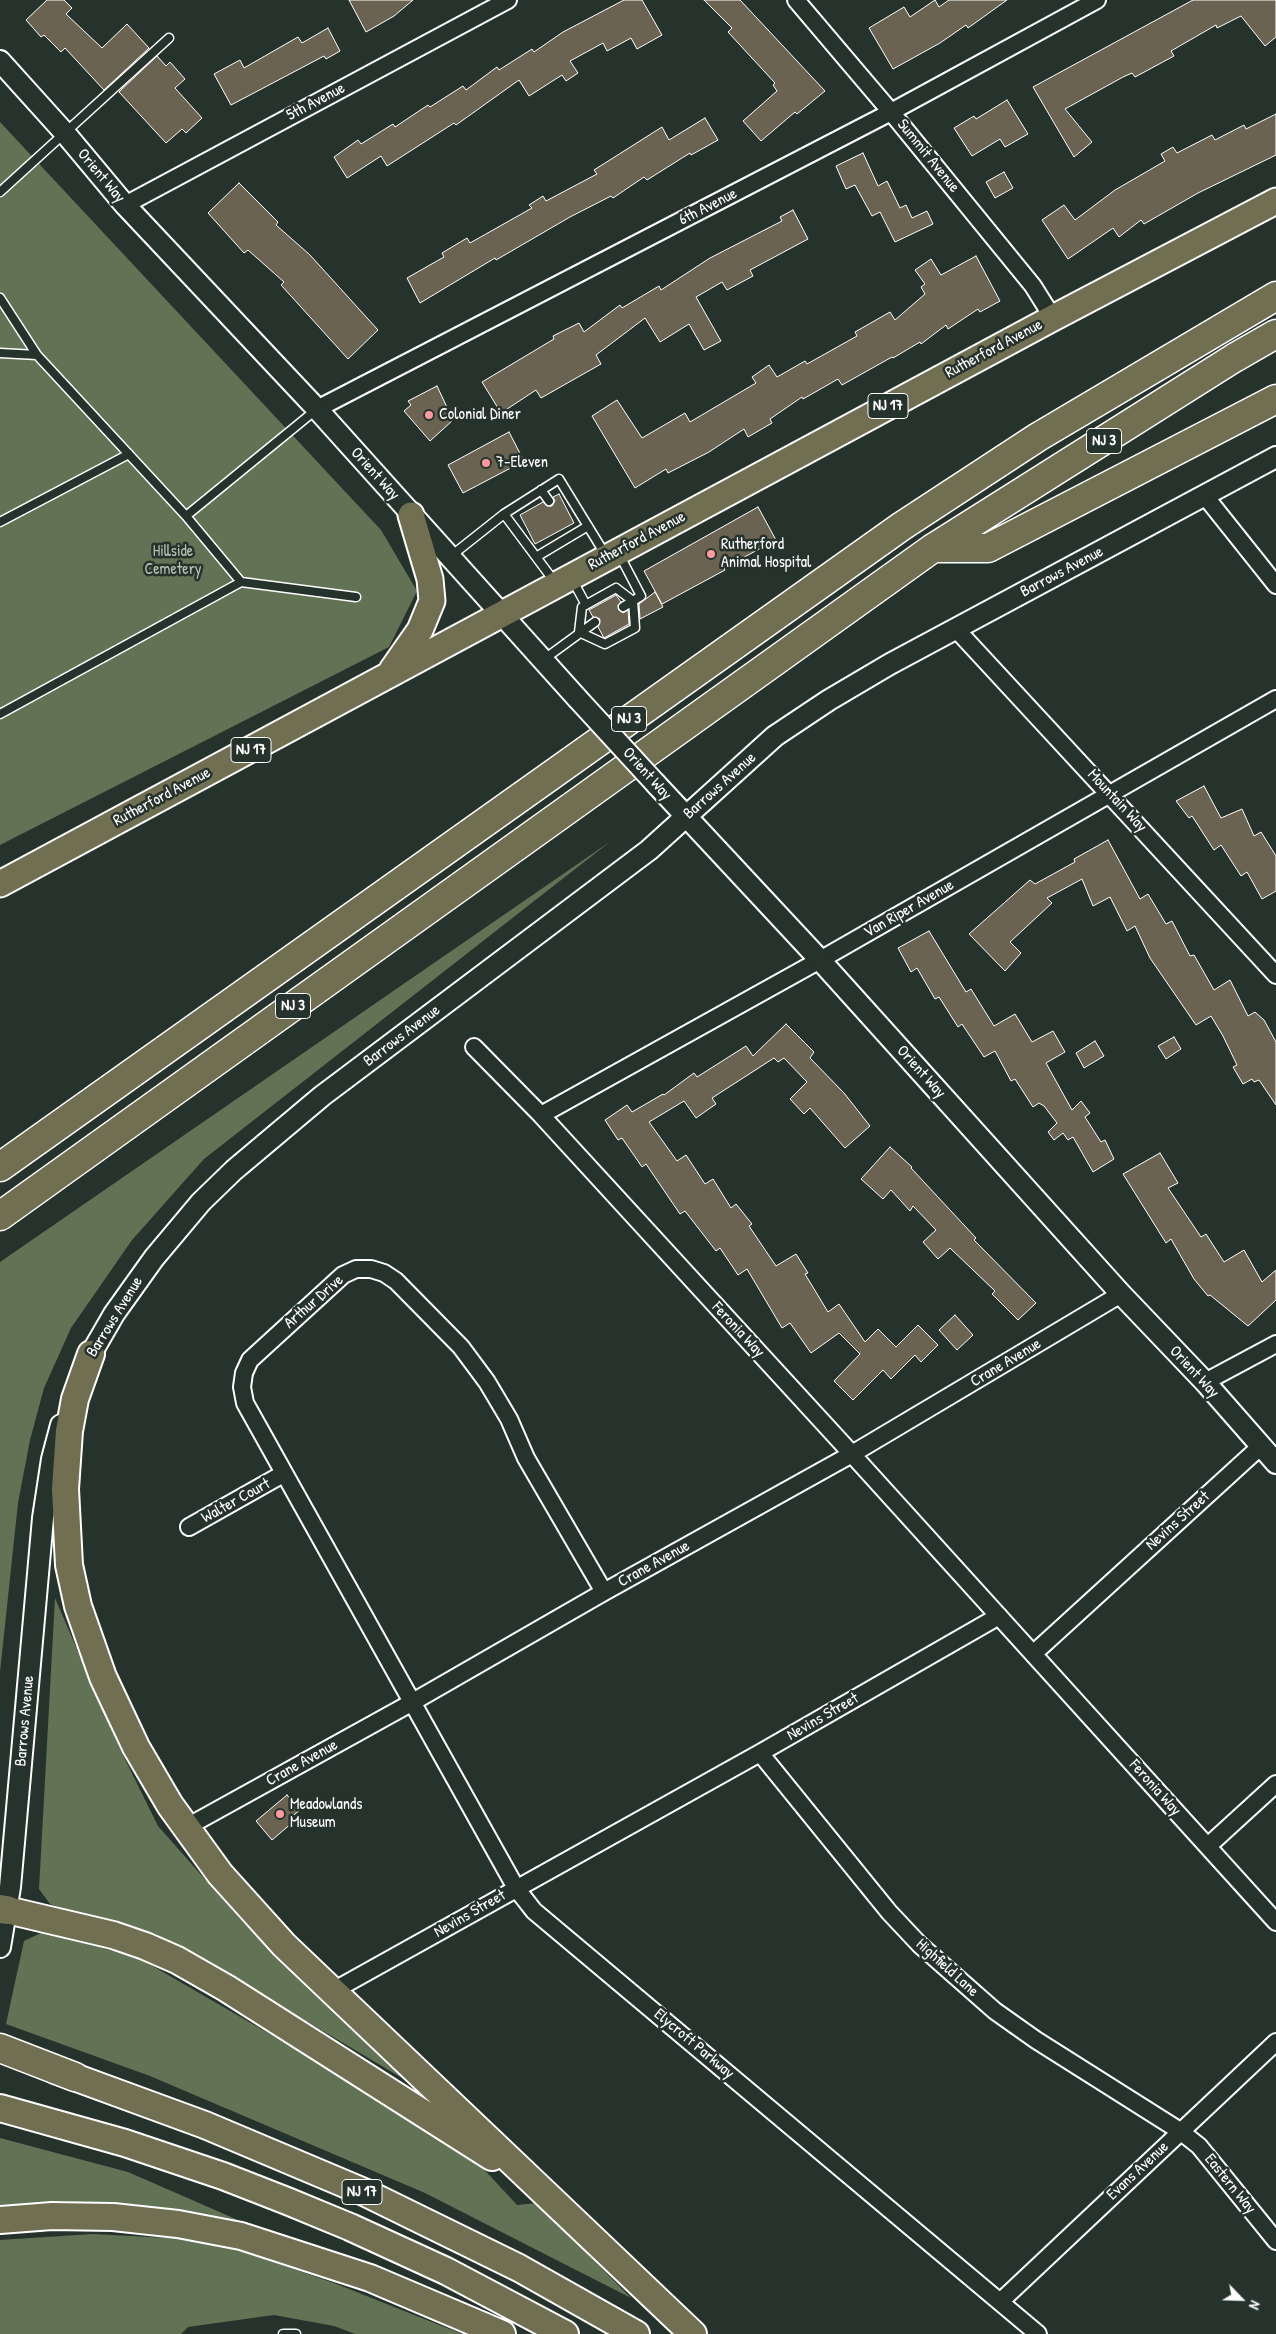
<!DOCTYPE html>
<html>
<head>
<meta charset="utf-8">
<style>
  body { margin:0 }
  #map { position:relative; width:1276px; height:2334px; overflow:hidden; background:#26332d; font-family:"Patrick Hand",sans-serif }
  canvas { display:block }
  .north { position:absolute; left:1216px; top:2274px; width:50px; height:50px; -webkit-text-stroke:4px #26332d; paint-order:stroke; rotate:114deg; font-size:14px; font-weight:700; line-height:20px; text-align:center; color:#fff }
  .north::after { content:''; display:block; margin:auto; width:18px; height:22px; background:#fff; clip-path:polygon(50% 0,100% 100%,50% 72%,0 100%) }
</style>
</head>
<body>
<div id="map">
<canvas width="1276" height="2334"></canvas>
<div class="north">N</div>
</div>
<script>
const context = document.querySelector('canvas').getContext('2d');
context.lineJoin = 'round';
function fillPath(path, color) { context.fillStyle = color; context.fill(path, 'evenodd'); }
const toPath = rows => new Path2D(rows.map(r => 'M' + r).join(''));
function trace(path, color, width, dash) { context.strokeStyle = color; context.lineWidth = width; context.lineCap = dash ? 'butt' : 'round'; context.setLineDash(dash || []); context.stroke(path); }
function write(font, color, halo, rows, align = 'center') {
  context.font = font + ' "Patrick Hand",sans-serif'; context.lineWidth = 5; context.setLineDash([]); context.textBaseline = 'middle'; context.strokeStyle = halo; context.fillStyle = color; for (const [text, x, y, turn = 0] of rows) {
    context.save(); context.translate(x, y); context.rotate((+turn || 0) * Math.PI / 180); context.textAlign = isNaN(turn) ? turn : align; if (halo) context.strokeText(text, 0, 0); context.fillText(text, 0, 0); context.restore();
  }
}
const green = toPath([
  [0,122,381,530,417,591,389,647,0,845],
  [611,841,204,1159,132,1240,71,1328,44,1388,30,1440,18,1503,0,1672,0,1262],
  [55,1598,119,1747,158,1826,241,1920,407,2081,197,1956,141,1930,65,1910,50,1904,39,1889],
  [47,1930,144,1961,325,2066,479,2164,517,2205,537,2203,631,2298,425,2193,150,2076,6,2024,24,1941],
  [0,2138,128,2172,247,2224,147,2207,60,2201,0,2207],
  [93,2234,187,2239,241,2251,334,2283,462,2334,355,2334,334,2326,274,2315,188,2327,181,2334,0,2334,0,2240]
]);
const building = toPath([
  [47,0,64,0,72,8,66,14,102,48,127,24,149,48,104,90,65,48,61,52,44,35,41,37,26,20,47,0],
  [349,0,413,0,394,16,366,32,349,0],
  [624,0,642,0,662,35,637,49,631,38,607,51,603,43,570,61,578,73,566,81,562,75,529,96,519,80,456,125,454,123,387,166,381,156,347,178,334,157,358,140,361,144,393,124,395,127,428,105,430,107,463,86,466,90,497,67,499,70,532,49,534,52,563,32,624,0],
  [704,0,740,0,825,91,797,114,795,112,761,141,743,121,777,91,773,85,775,83,728,32,732,28,704,0],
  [935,0,939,7,949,0,1007,0,968,28,966,25,940,43,893,69,869,28,904,7,910,17,935,0],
  [1193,0,1276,0,1276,37,1265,46,1241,16,1217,28,1216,25,1171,51,1174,56,1135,77,1132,73,1123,77,1065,109,1092,142,1074,157,1033,87,1193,0],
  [328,28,340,51,326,59,324,56,231,105,214,74,240,60,244,68,298,37,302,43,328,28],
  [157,56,166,66,170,62,185,79,175,88,202,118,186,133,182,129,166,143,119,92,157,56],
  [1007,100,1028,134,1005,147,1000,139,972,156,954,128,974,116,976,119,1007,100],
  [1276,114,1276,155,1198,193,1144,224,1141,220,1119,237,1113,228,1068,259,1042,220,1064,205,1075,220,1115,190,1165,161,1161,154,1173,147,1177,153,1212,135,1215,140,1244,125,1246,129,1276,114],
  [705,118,718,140,691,155,690,153,647,180,644,177,613,198,611,196,570,217,496,260,495,258,420,303,407,278,444,257,442,253,467,238,470,243,532,208,529,205,543,196,546,201,597,174,594,170,662,127,669,140,705,118],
  [863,153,878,186,887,181,900,208,906,205,912,218,927,211,933,224,895,242,880,212,872,216,855,185,846,189,836,166,863,153],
  [1004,172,1013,188,995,198,986,182,1004,172],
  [239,183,278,222,276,225,310,255,378,330,348,359,281,285,284,282,248,250,244,253,208,213,239,183],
  [793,210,808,239,750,270,753,276,727,290,722,282,696,297,721,341,704,350,689,324,660,342,645,318,596,355,601,364,541,398,536,390,501,413,482,382,554,339,553,336,579,323,584,332,620,305,622,308,659,286,661,290,710,258,782,221,780,217,793,210],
  [976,256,1000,301,980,312,978,309,948,329,946,325,921,344,920,342,893,358,892,357,842,385,838,379,803,399,802,397,770,419,772,423,748,437,744,429,709,452,668,473,666,469,635,488,592,416,617,400,642,438,685,413,690,422,756,383,752,377,769,365,777,377,805,361,807,364,857,336,855,332,890,312,895,320,925,294,921,287,925,284,915,270,931,259,941,275,976,256],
  [437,386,453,420,430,441,404,411,411,405,408,401,437,386],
  [509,432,524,461,463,493,448,465,509,432],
  [559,494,574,523,535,544,520,515,543,502,547,506,552,506,555,501,553,497,559,494],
  [758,507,776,540,724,568,725,570,662,604,644,571,758,507],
  [655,592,663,607,640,619,639,604,655,592],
  [616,595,621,602,618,605,619,610,623,613,628,610,629,624,604,638,598,627,600,619,593,617,589,610,616,595],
  [1204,786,1221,818,1242,809,1254,836,1261,832,1276,856,1276,891,1262,899,1247,872,1241,876,1221,845,1214,850,1192,816,1189,818,1176,801,1204,786],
  [1108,840,1140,899,1148,894,1166,924,1172,921,1190,956,1194,955,1214,990,1230,980,1248,1016,1255,1012,1264,1020,1276,1042,1276,1105,1259,1080,1254,1082,1252,1079,1243,1084,1233,1067,1237,1065,1223,1036,1211,1016,1196,1025,1150,958,1135,926,1127,931,1110,897,1093,906,1082,879,1047,898,1052,903,1010,942,1021,953,1005,971,969,934,1030,880,1035,884,1075,862,1074,859,1108,840],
  [929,931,966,992,971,989,994,1026,1015,1014,1032,1042,1053,1031,1065,1052,1046,1063,1072,1110,1081,1101,1090,1113,1085,1117,1101,1142,1105,1140,1114,1159,1093,1172,1073,1137,1068,1140,1063,1133,1054,1140,1048,1132,1057,1123,1044,1106,1039,1103,1033,1107,1015,1079,1011,1081,995,1051,984,1057,962,1024,958,1027,939,997,935,999,917,968,911,972,898,948,929,931],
  [786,1024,814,1052,810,1058,844,1093,870,1126,845,1148,810,1108,804,1114,790,1099,807,1082,784,1058,778,1062,774,1058,712,1098,716,1104,696,1118,684,1101,649,1122,677,1161,686,1155,705,1184,713,1179,731,1208,736,1204,752,1224,749,1226,776,1266,796,1254,808,1273,805,1274,828,1312,839,1304,865,1342,878,1329,896,1347,918,1325,938,1345,921,1362,915,1355,891,1379,883,1370,853,1400,834,1381,860,1354,839,1333,811,1353,790,1323,782,1328,747,1269,738,1275,720,1248,716,1251,685,1211,680,1214,646,1164,642,1167,622,1138,618,1140,605,1120,627,1105,632,1112,663,1094,664,1095,694,1073,697,1077,746,1046,753,1056,786,1024],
  [1174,1037,1181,1049,1166,1059,1158,1046,1174,1037],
  [1095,1041,1104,1056,1084,1068,1076,1053,1095,1041],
  [890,1147,912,1167,911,1168,976,1238,974,1240,1036,1303,1018,1320,992,1294,995,1291,950,1248,938,1259,923,1242,936,1230,913,1206,910,1211,891,1190,883,1199,861,1179,890,1147],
  [1160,1153,1178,1183,1168,1188,1201,1237,1206,1234,1224,1262,1244,1250,1262,1282,1276,1270,1276,1300,1248,1326,1210,1295,1208,1296,1194,1279,1171,1239,1166,1243,1123,1174,1160,1153],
  [955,1315,973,1335,957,1350,939,1330,955,1315],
  [287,1795,300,1810,290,1818,293,1822,272,1840,256,1821,287,1795]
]);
const service = toPath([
  [0,192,169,38],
  [0,298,37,355,186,516,317,409],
  [0,353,37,355],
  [541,490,549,501],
  [504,514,554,581],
  [0,522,129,454],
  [619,554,641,596,623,607],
  [451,556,504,514,559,479,605,554],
  [536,557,588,526],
  [572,579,586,605],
  [241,582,356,597],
  [616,588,633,601,635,628,605,644,579,632,582,607,616,588],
  [543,660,595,622],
  [0,714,241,582,186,516],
  [283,2334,296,2334]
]);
const minor = toPath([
  [796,0,891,112,1033,286,1053,318],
  [125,205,508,0],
  [317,409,891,112,1097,0],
  [1205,496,1276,585],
  [956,629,1276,975],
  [474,1047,541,1115,840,1441,1276,1922],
  [541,1115,820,960,1276,699],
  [1205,1382,1276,1344],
  [189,1527,283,1474],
  [604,1592,526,1458,509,1419,487,1382,461,1347,396,1281,384,1273,371,1269,356,1269,343,1275,250,1360,244,1373,242,1387,245,1403,516,1888,534,1911,1038,2334],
  [1033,1654,1261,1446],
  [760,1753,889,1912,920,1945,995,2011,1036,2040,1180,2131,1199,2146,1276,2241],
  [185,1828,411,1703,604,1592,852,1454,1121,1294],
  [1208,1846,1276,1784],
  [333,1991,760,1753,999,1616],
  [1001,2301,1276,2042]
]);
const tertiary = toPath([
  [0,61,64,132,125,205,317,409,577,698],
  [656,784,820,960,1121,1294,1205,1382,1276,1463],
  [84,1366,114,1314,154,1258,201,1202,234,1170,322,1096,649,850,775,736,829,700,890,664,1276,457],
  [0,1947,10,1887,43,1518,52,1459,61,1425]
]);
const primary = toPath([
  [392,670,420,630,432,601,430,579,411,515],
  [0,884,1053,318,1276,201]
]);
const trunk = toPath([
  [91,1354,75,1399,69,1431,65,1489,69,1565,78,1606,103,1677,136,1747,170,1805,220,1874,284,1945,693,2334],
  [7,1910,113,1935,145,1946,177,1960,226,1988,492,2157],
  [55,2070,205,2125,364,2192,519,2268,636,2334],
  [0,2108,125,2143,223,2176,287,2201,350,2227,446,2271,565,2334],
  [0,2220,52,2216,113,2217,178,2224,241,2236,370,2278,502,2334]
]);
const motorway = toPath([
  [933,548,988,548,1276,399],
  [0,1167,902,526,1038,437,1276,296],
  [0,1216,933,548,1234,358,1276,334],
  [0,1909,7,1910],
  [0,2048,75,2077]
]);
const tertiaryBridge = toPath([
  [577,698,656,784]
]);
const markers = [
  [429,415,5,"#ff9aa2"],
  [486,463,5,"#ff9aa2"],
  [711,554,5,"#ff9aa2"],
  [280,1814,5,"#ff9aa2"]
];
const shields = [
  [888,406,40],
  [1104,441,35],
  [629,719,35],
  [251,750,40],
  [293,1006,35],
  [362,2192,40]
];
const shieldNames = [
  ["NJ 17",888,406],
  ["NJ 3",1104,441],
  ["NJ 3",629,719],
  ["NJ 17",251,750],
  ["NJ 3",293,1006],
  ["NJ 17",362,2192]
];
const streetNames = [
  ["5th Avenue",316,102,-28],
  ["Summit Avenue",928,156,51],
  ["Orient Way",101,176,50],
  ["6th Avenue",708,207,-27],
  ["Rutherford Avenue",994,349,-28],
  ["Orient Way",375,474,48],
  ["Rutherford Avenue",637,541,-28],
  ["Barrows Avenue",1062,572,-28],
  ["Orient Way",647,774,48],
  ["Barrows Avenue",720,786,-42],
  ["Rutherford Avenue",162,797,-28],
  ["Mountain Way",1117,801,47],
  ["Van Riper Avenue",909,909,-30],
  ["Barrows Avenue",402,1036,-37],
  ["Orient Way",921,1072,48],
  ["Arthur Drive",314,1302,-41],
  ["Barrows Avenue",115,1317,-58],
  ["Feronia Way",738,1330,47],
  ["Crane Avenue",1006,1363,-31],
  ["Orient Way",1194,1372,47],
  ["Walter Court",236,1501,-29],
  ["Nevins Street",1178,1521,-42],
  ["Crane Avenue",654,1564,-29],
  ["Nevins Street",823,1717,-30],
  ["Barrows Avenue",25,1721,-85],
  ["Crane Avenue",302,1763,-29],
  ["Feronia Way",1155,1788,48],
  ["Nevins Street",470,1914,-30],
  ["Highfield Lane",947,1968,42],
  ["Elycroft Parkway",694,2044,40],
  ["Evans Avenue",1138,2171,-43],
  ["Eastern Way",1230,2184,51]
];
const poiNames = [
  ["Colonial Diner",439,415],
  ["7-Eleven",496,463],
  ["Rutherford",721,545],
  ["Animal Hospital",721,563],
  ["Meadowlands",290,1805],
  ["Museum",290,1823]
];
const parkNames = [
  ["Hillside",173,552],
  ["Cemetery",173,570]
];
fillPath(green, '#627255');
fillPath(building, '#6a6352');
trace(building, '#fff', 1);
trace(service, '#fff', 11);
trace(minor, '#fff', 20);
trace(tertiary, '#fff', 24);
trace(primary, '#fff', 29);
trace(trunk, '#fff', 30);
trace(motorway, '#fff', 31);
trace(service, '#26332d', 8);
trace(minor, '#26332d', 16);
trace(tertiary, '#26332d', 20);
trace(primary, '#716f52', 25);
trace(trunk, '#716f52', 26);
trace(motorway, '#716f52', 28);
trace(tertiaryBridge, '#fff', 24, []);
trace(tertiaryBridge, '#26332d', 20);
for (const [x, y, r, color] of markers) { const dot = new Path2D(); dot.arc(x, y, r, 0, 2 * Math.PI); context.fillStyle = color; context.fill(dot); trace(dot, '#26332d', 2); }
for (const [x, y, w] of shields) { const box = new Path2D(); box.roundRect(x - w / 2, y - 12.5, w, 25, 4); context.fillStyle = '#26332d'; context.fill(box); trace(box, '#fff', 1); }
write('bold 15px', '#fff', null, shieldNames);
write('16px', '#fff', '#26332d', streetNames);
write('16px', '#fff', '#26332d', poiNames, 'left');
write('16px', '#b8c0b2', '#26332d', parkNames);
</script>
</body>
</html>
